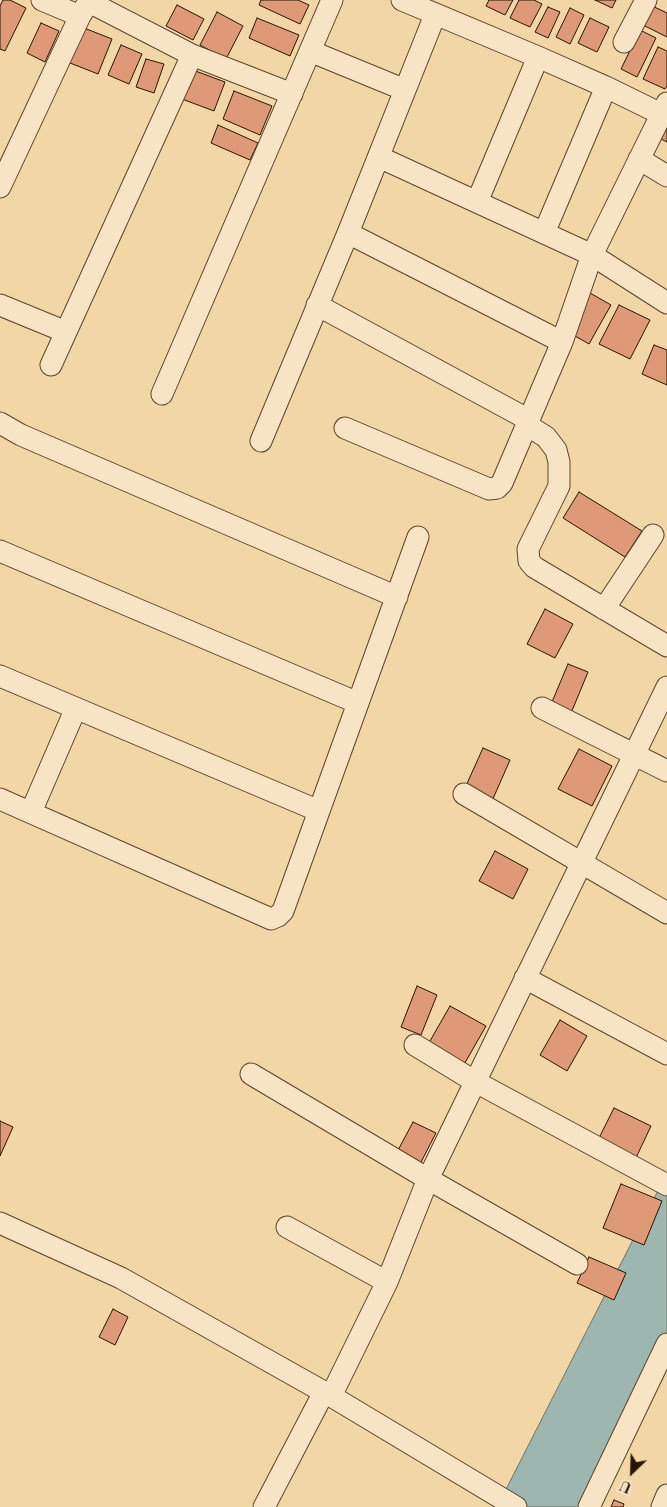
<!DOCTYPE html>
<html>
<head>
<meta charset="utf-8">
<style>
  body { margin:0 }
  #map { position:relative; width:667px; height:1507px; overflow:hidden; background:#f2d6a6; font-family:"Libre Bodoni",serif }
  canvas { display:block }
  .north { position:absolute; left:607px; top:1447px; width:50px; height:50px; -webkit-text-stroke:4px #f7e4c5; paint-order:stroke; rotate:204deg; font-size:14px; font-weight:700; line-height:20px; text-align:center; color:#261501 }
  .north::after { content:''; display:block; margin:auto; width:18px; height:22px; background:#261501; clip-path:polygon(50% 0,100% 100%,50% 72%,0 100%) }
</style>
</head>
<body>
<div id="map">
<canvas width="667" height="1507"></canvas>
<div class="north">U</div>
</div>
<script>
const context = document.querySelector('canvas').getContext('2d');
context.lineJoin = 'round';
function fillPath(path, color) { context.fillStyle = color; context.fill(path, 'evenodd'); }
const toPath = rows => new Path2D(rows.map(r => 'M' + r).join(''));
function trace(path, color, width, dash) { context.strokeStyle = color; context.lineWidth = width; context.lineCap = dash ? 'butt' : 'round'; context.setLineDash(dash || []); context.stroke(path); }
const water = toPath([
  [667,1173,667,1369,597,1507,497,1507,667,1173]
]);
const building = toPath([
  [3,0,10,0,26,8,5,51,0,49,0,6,3,0],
  [261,0,298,0,309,5,300,24,259,5,261,0],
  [489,0,513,0,505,15,486,6,489,0],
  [519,0,534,0,542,4,530,27,510,18,519,0],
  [595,0,616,0,612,8,595,0],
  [646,3,667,13,667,37,637,22,646,3],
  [177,5,204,19,193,40,166,26,177,5],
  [548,7,560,12,548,38,535,32,548,7],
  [570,8,584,15,570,44,556,37,570,8],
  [217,12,243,26,226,59,200,45,217,12],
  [257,18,299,35,290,56,249,38,257,18],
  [590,18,609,27,597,52,578,43,590,18],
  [41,23,59,31,45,62,27,53,41,23],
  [79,26,112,39,98,74,65,61,79,26],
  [640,30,656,38,637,77,621,69,640,30],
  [121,45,142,54,129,84,108,75,121,45],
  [658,47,667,51,667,86,665,89,643,79,658,47],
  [146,59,164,64,154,93,136,87,146,59],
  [193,70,225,82,214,111,182,99,193,70],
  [234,91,272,106,260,135,223,119,234,91],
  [667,111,667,142,653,135,667,111],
  [218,125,258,143,250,160,211,143,218,125],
  [590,293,611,305,589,344,568,332,590,293],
  [619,305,650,320,630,359,599,344,619,305],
  [654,345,667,350,667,385,642,374,654,345],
  [579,492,642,531,625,557,563,518,579,492],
  [545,609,573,624,555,658,527,644,545,609],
  [568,664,588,672,569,718,549,709,568,664],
  [483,748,510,760,492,801,465,788,483,748],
  [579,749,612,766,592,806,558,789,579,749],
  [495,851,528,869,513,899,479,881,495,851],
  [417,986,437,995,421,1035,401,1027,417,986],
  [450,1006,486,1026,462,1068,426,1048,450,1006],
  [560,1020,587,1036,567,1071,540,1055,560,1020],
  [614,1108,651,1126,634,1162,596,1144,614,1108],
  [0,1121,13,1127,0,1156,0,1121],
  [413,1122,436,1133,419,1166,396,1154,413,1122],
  [621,1184,662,1201,644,1245,603,1228,621,1184],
  [589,1257,626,1273,614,1300,577,1283,589,1257],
  [113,1309,128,1317,115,1345,99,1337,113,1309],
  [614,1500,624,1504,623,1507,611,1507,614,1500]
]);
const minor = toPath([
  [42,0,80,16],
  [402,0,538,57,606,87,661,114],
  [624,42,646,0],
  [310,51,405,90],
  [379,157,592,255,667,303],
  [639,159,667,176],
  [0,187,80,16,86,6,93,4,192,55,292,94],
  [477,202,538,57],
  [348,233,562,342],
  [544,233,606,87],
  [0,305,66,332],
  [317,305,529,420],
  [51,365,192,55],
  [162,394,332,0],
  [0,423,21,435,397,597],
  [527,425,546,437,556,450,559,462,559,486,528,549,529,561,534,567,667,646],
  [345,428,489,489,497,488,502,483,562,342,592,255,667,103],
  [261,441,348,233,435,15],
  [0,551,358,703],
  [604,609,653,535],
  [0,676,319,811],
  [542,708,667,771],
  [464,794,667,913],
  [0,799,271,919,278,916,283,911,319,811,418,537],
  [31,812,76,708],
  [525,978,667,1054],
  [415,1045,474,1081,667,1185],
  [251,1074,428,1179,577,1264],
  [0,1223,121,1278,331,1396,516,1507],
  [287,1227,387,1282],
  [331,1396,387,1282,428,1179,667,687],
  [264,1507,324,1392],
  [589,1507,667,1344],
  [662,1507,667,1495]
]);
fillPath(water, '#9db7b0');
trace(water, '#6d766a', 1);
fillPath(building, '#de9976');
trace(building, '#261501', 1);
trace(minor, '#59452a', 23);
trace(minor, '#f7e4c5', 21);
</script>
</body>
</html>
